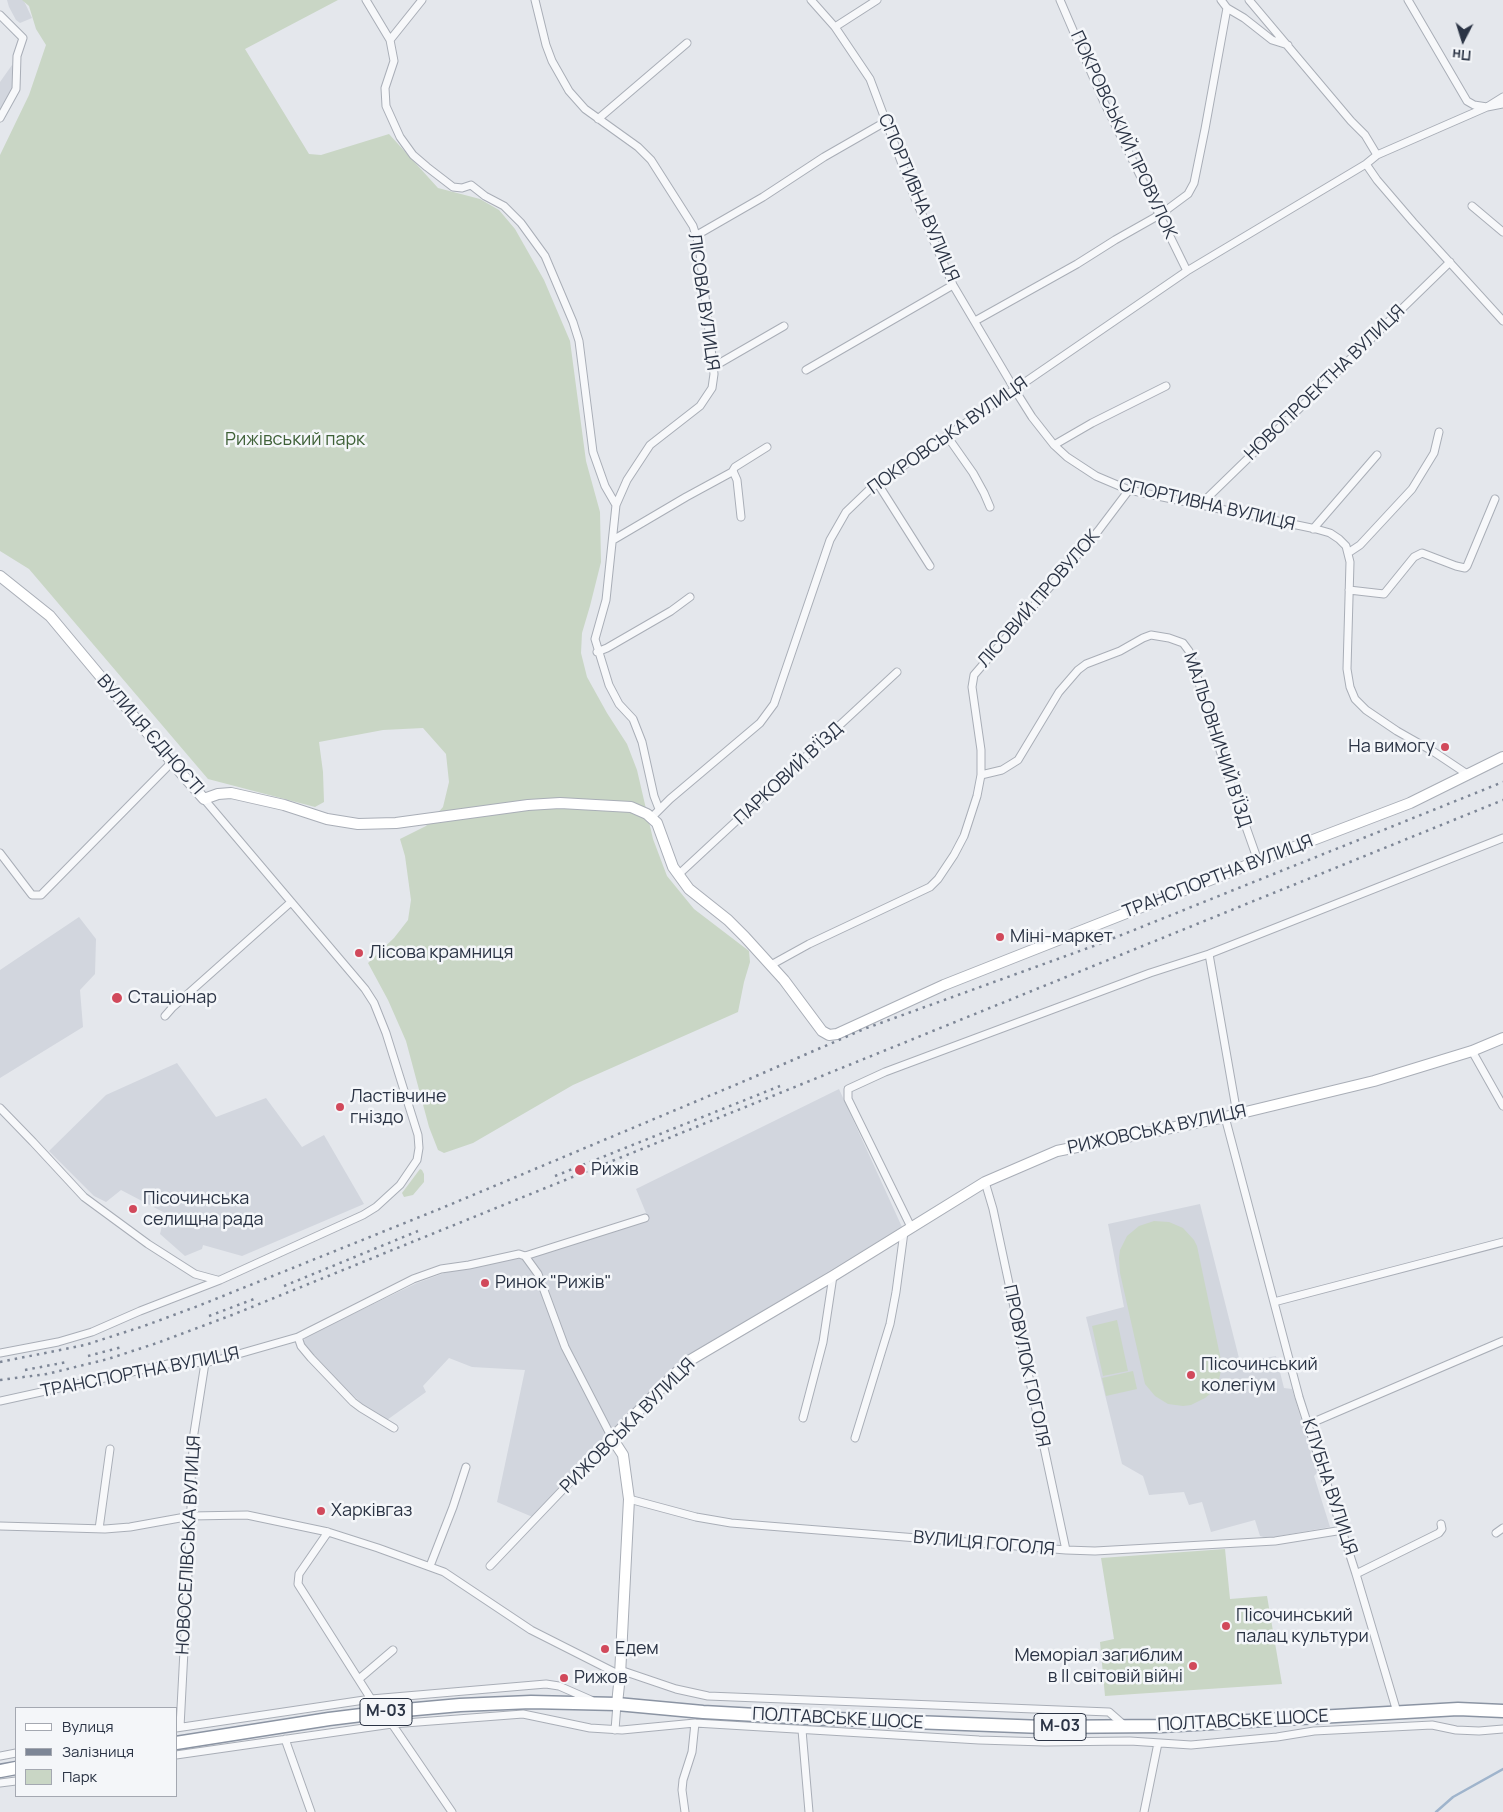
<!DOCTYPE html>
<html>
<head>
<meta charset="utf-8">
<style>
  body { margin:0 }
  #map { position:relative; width:1503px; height:1812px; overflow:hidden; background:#e4e7ec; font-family:Manrope,sans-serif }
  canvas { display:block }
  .legend { position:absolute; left:15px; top:1707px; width:162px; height:90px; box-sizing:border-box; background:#f4f6f9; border:1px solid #a4a8b1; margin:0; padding:6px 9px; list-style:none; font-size:15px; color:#2b3445 }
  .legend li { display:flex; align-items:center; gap:10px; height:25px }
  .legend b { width:25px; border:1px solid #a4a8b1 }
  .north { position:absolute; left:1438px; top:15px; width:50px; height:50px; -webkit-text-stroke:4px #f4f6f9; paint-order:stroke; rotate:185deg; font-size:14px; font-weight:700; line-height:20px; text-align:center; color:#2b3445 }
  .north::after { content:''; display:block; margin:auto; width:18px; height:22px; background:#2b3445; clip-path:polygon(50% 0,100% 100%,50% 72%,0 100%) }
</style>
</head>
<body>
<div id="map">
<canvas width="1503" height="1812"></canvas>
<ul class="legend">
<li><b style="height:6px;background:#fff"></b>Вулиця</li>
<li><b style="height:6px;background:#7d8696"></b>Залізниця</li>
<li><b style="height:14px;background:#c9d6c5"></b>Парк</li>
</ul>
<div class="north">Пн</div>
</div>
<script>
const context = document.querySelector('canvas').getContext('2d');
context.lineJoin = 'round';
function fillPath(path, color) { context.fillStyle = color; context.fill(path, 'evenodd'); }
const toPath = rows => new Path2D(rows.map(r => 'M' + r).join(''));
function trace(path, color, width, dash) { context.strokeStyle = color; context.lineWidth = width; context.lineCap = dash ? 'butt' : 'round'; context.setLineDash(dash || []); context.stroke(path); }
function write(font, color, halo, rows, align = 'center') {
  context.font = font + ' Manrope,sans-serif'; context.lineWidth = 5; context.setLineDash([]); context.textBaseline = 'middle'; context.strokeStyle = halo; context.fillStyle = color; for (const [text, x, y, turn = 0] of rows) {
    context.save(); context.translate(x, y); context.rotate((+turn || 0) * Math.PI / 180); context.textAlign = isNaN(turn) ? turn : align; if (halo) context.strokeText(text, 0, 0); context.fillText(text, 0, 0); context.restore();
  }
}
const built = toPath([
  [7,0,26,0,24,1,32,18,20,23,16,20,9,7],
  [12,65,15,74,13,92,0,113,0,82],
  [79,917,96,939,95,974,80,990,83,1027,0,1078,0,970],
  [177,1063,216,1117,266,1098,302,1147,324,1135,364,1204,242,1256,203,1245,202,1249,185,1256,160,1234,165,1213,121,1190,106,1202,94,1196,49,1151,106,1095],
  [839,1089,902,1227,682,1360,612,1438,535,1518,497,1502,525,1370,472,1367,449,1358,423,1386,426,1392,387,1420,376,1413,374,1414,333,1378,303,1345,305,1337,417,1283,447,1272,506,1259,576,1240,646,1213,636,1189],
  [1200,1204,1240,1362,1276,1356,1284,1388,1292,1389,1317,1473,1314,1476,1330,1527,1267,1538,1260,1536,1255,1520,1211,1532,1202,1502,1189,1505,1184,1492,1149,1495,1143,1476,1122,1464,1086,1317,1124,1307,1108,1224]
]);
const green = toPath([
  [22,0,338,0,245,49,309,154,321,155,389,134,438,188,480,199,499,210,515,229,544,280,570,341,586,461,600,512,601,562,590,606,582,633,581,653,587,677,607,713,627,744,637,770,653,839,667,876,694,909,749,951,750,962,744,982,738,1012,573,1085,473,1143,444,1153,438,1150,429,1127,406,1041,388,1000,368,963,394,938,408,920,411,900,405,856,400,839,426,826,443,807,449,782,446,754,423,728,383,730,319,742,323,772,324,802,315,807,208,779,29,569,0,551,0,155,29,95,46,45,36,29,29,6],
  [420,1169,422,1170,424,1174,424,1182,413,1195,404,1197,402,1193],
  [1154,1221,1169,1222,1183,1228,1194,1240,1197,1246,1222,1365,1219,1380,1211,1393,1205,1398,1191,1405,1183,1406,1168,1404,1155,1396,1145,1384,1120,1273,1119,1258,1120,1250,1127,1236,1139,1226],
  [1117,1320,1128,1371,1103,1376,1092,1326],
  [1133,1371,1137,1389,1106,1396,1102,1378],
  [1225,1549,1230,1599,1267,1596,1282,1684,1105,1696,1100,1642,1114,1639,1101,1558]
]);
const stream = toPath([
  [1436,1812,1453,1797,1503,1769]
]);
const street = toPath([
  [366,0,390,40],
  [422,0,390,40,394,61,385,88,386,106,400,137,413,155,427,167,453,187,462,188,471,185,485,196,504,206,521,223,545,256,573,322,579,341,593,452,605,486,616,505,606,600,595,639,609,685,619,704,633,719,642,742,654,796,659,809],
  [535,0,546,45,552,61,569,91,585,109,638,147,651,160,693,226,699,245,714,374,712,388,700,406,650,445,627,480,616,505],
  [811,0,835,27,870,79,914,196,953,285,1015,390,1032,417,1054,445,1067,457,1096,476,1129,490,1316,529,1330,533,1339,539,1346,546,1350,562,1347,669,1350,687,1355,699,1366,710,1397,731,1434,752,1467,774],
  [1060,0,1103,100,1187,271],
  [1221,0,1227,8,1244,18,1272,40,1288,45],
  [1249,0,1351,121,1365,135,1377,155],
  [1408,0,1467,101,1474,105,1487,107,1503,104],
  [0,15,23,38,17,56,16,89,0,118],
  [835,27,877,0],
  [598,119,687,43],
  [1366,164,1377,180,1413,222,1503,321],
  [1472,206,1503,232],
  [697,235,763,197,824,157,885,122],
  [975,321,1077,264,1115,240,1161,214,1188,194,1194,183,1205,129,1227,8],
  [713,367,784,326],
  [806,370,953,285],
  [947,436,973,473,984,493,990,507],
  [1054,445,1092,423,1166,386],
  [733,471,737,480,741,517],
  [878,484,930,566],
  [1201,504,1450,262],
  [1313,529,1377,455],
  [613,540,686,497,732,472,735,467,767,447],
  [1348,553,1360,545,1412,489,1434,453,1439,432],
  [1349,590,1384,594,1414,557,1422,553,1456,566,1465,568,1467,566,1495,499],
  [597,652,607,648,671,611,690,597],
  [981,775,1002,770,1018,760,1059,692,1078,670,1086,664,1120,651,1143,638,1151,635,1169,638,1183,643,1189,651,1228,776,1258,861],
  [652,817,670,799,760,723,774,704,830,540,846,512,871,488,1187,271,1366,164,1377,155,1487,107,1503,97],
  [0,853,32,895,41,895,172,762],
  [678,875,897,672],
  [1209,954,1237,1114],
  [771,965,809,944,930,887,938,879,954,855,964,836,977,796,981,775,981,750,972,687,974,675,1098,531,1129,490],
  [165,1016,172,1008,291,902],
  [1472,1051,1503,1106],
  [0,1108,33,1142,84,1197,148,1244,195,1274,217,1280],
  [1225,1117,1299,1397,1356,1574,1397,1712],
  [985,1182,993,1209,1066,1550],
  [911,1227,848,1099,848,1089,885,1072,1150,973,1209,954,1503,838],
  [1274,1302,1503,1242],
  [298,1337,301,1346,311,1358,353,1402,361,1408,394,1428],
  [0,1353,58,1342,92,1332,140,1311,220,1280,363,1215,376,1207,400,1185,417,1160,419,1148,418,1135,386,1033,374,1003,365,989,204,799],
  [0,1401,168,1364,186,1362,205,1363,221,1359,298,1337,413,1279,441,1269,469,1265,519,1254,525,1256,645,1218],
  [803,1418,823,1342,833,1276],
  [1309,1424,1503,1341],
  [855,1438,890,1324,896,1292,904,1232],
  [629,1499,696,1517,731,1523,1066,1550,1095,1551,1275,1541,1343,1530],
  [0,1526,105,1529,130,1527,191,1516,247,1515,328,1532,378,1548,444,1572,531,1630,620,1675],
  [99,1529,110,1449],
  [328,1532,299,1574,298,1584,371,1699],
  [1496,1533,1503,1528],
  [430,1566,453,1507,466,1467],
  [490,1566,612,1438,565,1347,538,1274,525,1256],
  [1356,1574,1439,1533,1442,1529,1441,1524],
  [620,1670,676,1689,708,1696,1109,1712,1125,1726],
  [359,1679,393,1650],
  [392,1724,452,1812],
  [180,1727,191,1516,191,1481,194,1433,205,1363],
  [176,1728,371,1699,546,1684,559,1686,591,1700],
  [615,1730,617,1704],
  [802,1730,809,1812],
  [285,1739,311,1812],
  [176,1755,392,1724,523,1714,590,1728,622,1730,695,1723,979,1740,1045,1742,1130,1741,1191,1745,1277,1737,1314,1731,1432,1725,1456,1730,1479,1731,1503,1729],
  [0,1756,16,1753],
  [0,1783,16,1781],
  [685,1812,682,1790,683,1780,692,1752,695,1723],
  [1144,1812,1158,1743]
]);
const secondary = toPath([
  [0,576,50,616,181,773,204,799,218,794,231,793,284,805,327,819,358,824,396,823,528,805,560,803,631,807,647,814,657,823,673,867,689,889,728,920,745,937,784,980,822,1031,829,1035,837,1034,944,985,1258,861,1410,803,1503,757],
  [617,1704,620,1675,629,1499,623,1455,612,1438,687,1362,833,1276,985,1182,1057,1151,1225,1117,1374,1081,1472,1051,1503,1038]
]);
const highway = toPath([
  [176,1743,329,1719,394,1711,460,1705,531,1702,617,1704,703,1712,810,1718,1043,1727,1161,1726,1458,1709,1503,1711],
  [0,1771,16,1768]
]);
const rail = toPath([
  [555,1176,780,1086],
  [284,1286,418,1231],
  [209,1316,254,1299],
  [88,1356,122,1347],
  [0,1362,85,1345,144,1326,198,1306,442,1208,747,1080,864,1029,1099,944,1503,782],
  [25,1370,67,1362],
  [0,1380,47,1374,108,1359,157,1343,232,1315,1503,800]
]);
const markers = [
  [1445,747,5,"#d1495b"],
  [1000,937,5,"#d1495b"],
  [359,953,5,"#d1495b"],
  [117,998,6,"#d1495b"],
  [340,1107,5,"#d1495b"],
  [580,1170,6,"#d1495b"],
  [133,1209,5,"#d1495b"],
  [485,1283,5,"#d1495b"],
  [1191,1375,5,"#d1495b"],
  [321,1511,5,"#d1495b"],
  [1226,1626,5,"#d1495b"],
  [605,1649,5,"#d1495b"],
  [1193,1666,5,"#d1495b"],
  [564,1678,5,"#d1495b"]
];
const shields = [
  [386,1712,52],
  [1060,1727,52]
];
const shieldNames = [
  ["М-03",386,1712],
  ["М-03",1060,1727]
];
const streetNames = [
  ["ПОКРОВСЬКИЙ ПРОВУЛОК",1123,135,65],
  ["СПОРТИВНА ВУЛИЦЯ",918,198,67],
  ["ЛІСОВА ВУЛИЦЯ",703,302,82],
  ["НОВОПРОЕКТНА ВУЛИЦЯ",1325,383,-44],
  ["ПОКРОВСЬКА ВУЛИЦЯ",948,436,-35],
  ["СПОРТИВНА ВУЛИЦЯ",1207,505,13],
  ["ЛІСОВИЙ ПРОВУЛОК",1039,599,-49],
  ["ВУЛИЦЯ ЄДНОСТІ",150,735,49],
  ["МАЛЬОВНИЧИЙ В’ЇЗД",1217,740,72],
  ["ПАРКОВИЙ В’ЇЗД",789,774,-43],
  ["ТРАНСПОРТНА ВУЛИЦЯ",1218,877,-21],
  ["РИЖОВСЬКА ВУЛИЦЯ",1157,1130,-12],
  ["ПРОВУЛОК ГОГОЛЯ",1026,1366,78],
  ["ТРАНСПОРТНА ВУЛИЦЯ",140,1373,-11],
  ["РИЖОВСЬКА ВУЛИЦЯ",628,1426,-45],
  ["КЛУБНА ВУЛИЦЯ",1329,1487,72],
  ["ВУЛИЦЯ ГОГОЛЯ",984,1544,5],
  ["НОВОСЕЛІВСЬКА ВУЛИЦЯ",189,1545,-87],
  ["ПОЛТАВСЬКЕ ШОСЕ",838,1719,3],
  ["ПОЛТАВСЬКЕ ШОСЕ",1243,1721,-3]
];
const parkNames = [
  ["Рижівський парк",295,440]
];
const poiNames = [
  ["На вимогу",1435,747,"right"],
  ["Міні-маркет",1010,937],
  ["Лісова крамниця",369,953],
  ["Стаціонар",128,998],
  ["Ластівчине",350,1097],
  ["гніздо",350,1118],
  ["Рижів",591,1170],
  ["Пісочинська",143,1199],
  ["селищна рада",143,1220],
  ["Ринок \"Рижів\"",495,1283],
  ["Пісочинський",1201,1365],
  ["колегіум",1201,1386],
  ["Харківгаз",331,1511],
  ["Пісочинський",1236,1616],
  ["палац культури",1236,1637],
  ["Едем",615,1649],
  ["Меморіал загиблим",1183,1656,"right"],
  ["в II світовій війні",1183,1677,"right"],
  ["Рижов",574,1678]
];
fillPath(built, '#d2d6de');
fillPath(green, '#c9d6c5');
trace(stream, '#9fb4cc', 2.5);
trace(street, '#a9aeb7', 9);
trace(secondary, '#a9aeb7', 12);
trace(highway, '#8b94a3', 15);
trace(street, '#f7f8fa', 7);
trace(secondary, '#fff', 10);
trace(highway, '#fff', 12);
trace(rail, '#7d8696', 2.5, [2.5, 5]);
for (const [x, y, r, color] of markers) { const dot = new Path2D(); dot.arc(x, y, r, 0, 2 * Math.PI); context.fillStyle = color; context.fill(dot); trace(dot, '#f4f6f9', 2); }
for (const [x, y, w] of shields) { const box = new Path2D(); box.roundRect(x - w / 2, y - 13.5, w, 27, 4); context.fillStyle = '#f4f6f9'; context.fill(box); trace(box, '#2b3445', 1); }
write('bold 16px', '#2b3445', null, shieldNames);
write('18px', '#2b3445', '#f4f6f9', streetNames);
write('18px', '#3f6138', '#f4f6f9', parkNames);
write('18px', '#2b3445', '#f4f6f9', poiNames, 'left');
</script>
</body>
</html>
